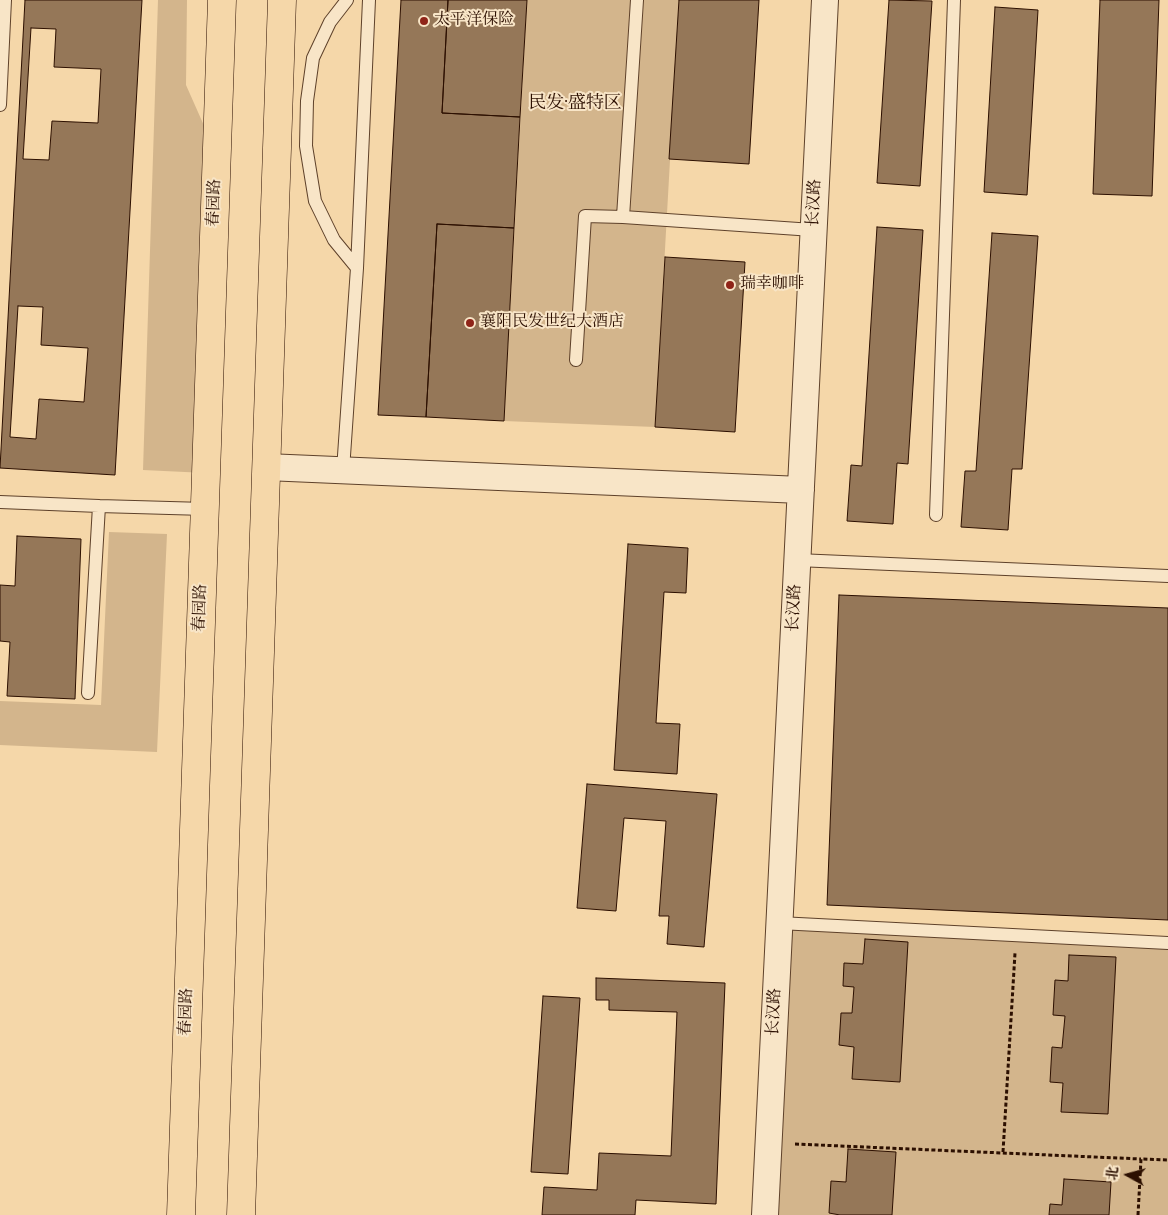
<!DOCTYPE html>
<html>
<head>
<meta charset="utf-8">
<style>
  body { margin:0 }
  #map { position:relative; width:1168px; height:1215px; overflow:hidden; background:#f5d7a9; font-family:"IM FELL Double Pica","Noto Serif SC",serif }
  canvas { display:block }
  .north { position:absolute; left:1103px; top:1150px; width:50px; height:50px; -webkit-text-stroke:4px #f8e5c7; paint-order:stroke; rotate:277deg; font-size:14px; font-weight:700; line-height:20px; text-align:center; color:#2c0f00 }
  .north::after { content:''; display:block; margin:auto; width:18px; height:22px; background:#2c0f00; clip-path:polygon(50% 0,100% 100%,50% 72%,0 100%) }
</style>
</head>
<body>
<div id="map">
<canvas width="1168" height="1215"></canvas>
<div class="north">北</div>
</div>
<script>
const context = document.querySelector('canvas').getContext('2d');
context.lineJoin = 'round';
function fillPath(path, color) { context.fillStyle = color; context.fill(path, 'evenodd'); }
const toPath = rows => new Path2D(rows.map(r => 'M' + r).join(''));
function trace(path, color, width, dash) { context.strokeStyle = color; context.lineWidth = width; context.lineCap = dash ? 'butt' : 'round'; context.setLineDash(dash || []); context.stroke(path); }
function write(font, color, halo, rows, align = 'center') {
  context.font = font + ' "IM FELL Double Pica","Noto Serif SC",serif'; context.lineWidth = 4; context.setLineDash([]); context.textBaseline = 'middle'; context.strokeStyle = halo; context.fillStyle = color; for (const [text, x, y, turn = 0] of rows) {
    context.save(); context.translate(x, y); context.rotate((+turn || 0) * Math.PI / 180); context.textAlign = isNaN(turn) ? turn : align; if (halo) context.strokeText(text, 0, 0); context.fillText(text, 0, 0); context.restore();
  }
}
const green = toPath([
  [158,0,187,0,186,85,217,155,206,473,143,470],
  [527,0,679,0,655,427,504,421],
  [109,532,167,534,157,752,0,745,0,701,101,705],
  [779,923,1168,943,1168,1215,765,1215]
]);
const building = toPath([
  [25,0,142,0,115,475,0,468,25,0],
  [401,0,448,0,442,113,520,117,514,228,437,224,426,417,378,415,401,0],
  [448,0,527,0,520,117,442,113,448,0],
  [679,0,759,0,749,164,669,159,679,0],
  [889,0,932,1,920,186,877,183,889,0],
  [1100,0,1159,0,1152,196,1093,194,1100,0],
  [995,7,1038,10,1027,195,984,192,995,7],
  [31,28,56,29,54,67,101,69,98,123,52,121,49,160,23,159,31,28],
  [437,224,514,228,504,421,426,417,437,224],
  [877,227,923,230,908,464,897,463,893,524,847,521,851,465,862,466,877,227],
  [992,233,1038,236,1022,469,1012,469,1008,530,961,527,965,471,976,471,992,233],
  [665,257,745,262,735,432,655,427,665,257],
  [18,306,43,307,41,345,88,348,84,402,39,399,36,439,10,437,18,306],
  [17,536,81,539,75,699,7,696,10,642,0,641,0,585,15,586,17,536],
  [628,544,688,548,686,593,664,592,656,723,680,724,677,774,614,770,628,544],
  [839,595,1168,608,1168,920,827,905,839,595],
  [587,784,717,794,704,947,667,944,669,916,659,916,666,821,624,818,616,911,577,908,587,784],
  [865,939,908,942,900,1082,852,1079,854,1047,839,1045,841,1013,852,1013,854,987,843,986,844,963,863,964,865,939],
  [1069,955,1116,957,1108,1114,1061,1112,1063,1083,1050,1082,1052,1047,1062,1048,1065,1016,1053,1015,1055,980,1068,981,1069,955],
  [596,978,725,983,716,1204,636,1200,635,1215,542,1215,544,1187,597,1190,599,1153,671,1156,677,1012,609,1010,609,1000,596,1000,596,978],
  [543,996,580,998,568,1174,531,1172,543,996],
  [848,1149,896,1152,892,1215,840,1215,829,1213,831,1181,846,1182,848,1149],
  [1064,1179,1111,1182,1109,1215,1049,1215,1050,1204,1062,1205,1064,1179]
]);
const path = toPath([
  [795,1144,1141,1159],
  [1003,1152,1015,953],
  [1138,1215,1141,1159,1168,1160]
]);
const service = toPath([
  [347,0,330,22,313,58,307,101,306,146,315,201,334,240,357,268],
  [637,0,623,217,813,230],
  [0,105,5,0],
  [576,360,585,216,623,217],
  [343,470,357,268,369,0],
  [0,502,99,506,88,693],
  [99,506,205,509],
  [936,515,954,0],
  [797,560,1168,576],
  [779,923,1168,943]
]);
const minor = toPath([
  [266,467,801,490],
  [765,1215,825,0]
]);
const primary = toPath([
  [181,1215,222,0],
  [241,1215,282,0]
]);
const markers = [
  [424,21,5,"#8f2418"],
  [730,285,5,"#8f2418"],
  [470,323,5,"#8f2418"]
];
const poiNames = [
  ["太平洋保险",434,21],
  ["瑞幸咖啡",740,285],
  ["襄阳民发世纪大酒店",480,323]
];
const streetNames = [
  ["春园路",215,203,-88],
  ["长汉路",815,203,-87],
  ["春园路",201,608,-88],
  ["长汉路",795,608,-87],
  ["春园路",187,1012,-88],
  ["长汉路",775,1012,-87]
];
const neighbourhoodNames = [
  ["民发·盛特区",575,104]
];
fillPath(green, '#d3b58c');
fillPath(building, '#957758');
trace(building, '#2c0f00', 1);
trace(service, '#5e412a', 14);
trace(minor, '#5e412a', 28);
trace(primary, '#2c0f00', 29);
trace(path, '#2c0f00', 3, [4, 2.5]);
trace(service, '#f8e5c7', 12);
trace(minor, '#f8e5c7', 26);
trace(primary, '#f5d7a9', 28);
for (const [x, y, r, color] of markers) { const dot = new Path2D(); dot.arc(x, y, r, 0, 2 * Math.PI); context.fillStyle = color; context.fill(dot); trace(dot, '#f8e5c7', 2); }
write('16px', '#2c0f00', '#f8e5c7', poiNames, 'left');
write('16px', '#2c0f00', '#f8e5c7', streetNames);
write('18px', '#2c0f00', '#f8e5c7', neighbourhoodNames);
</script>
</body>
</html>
